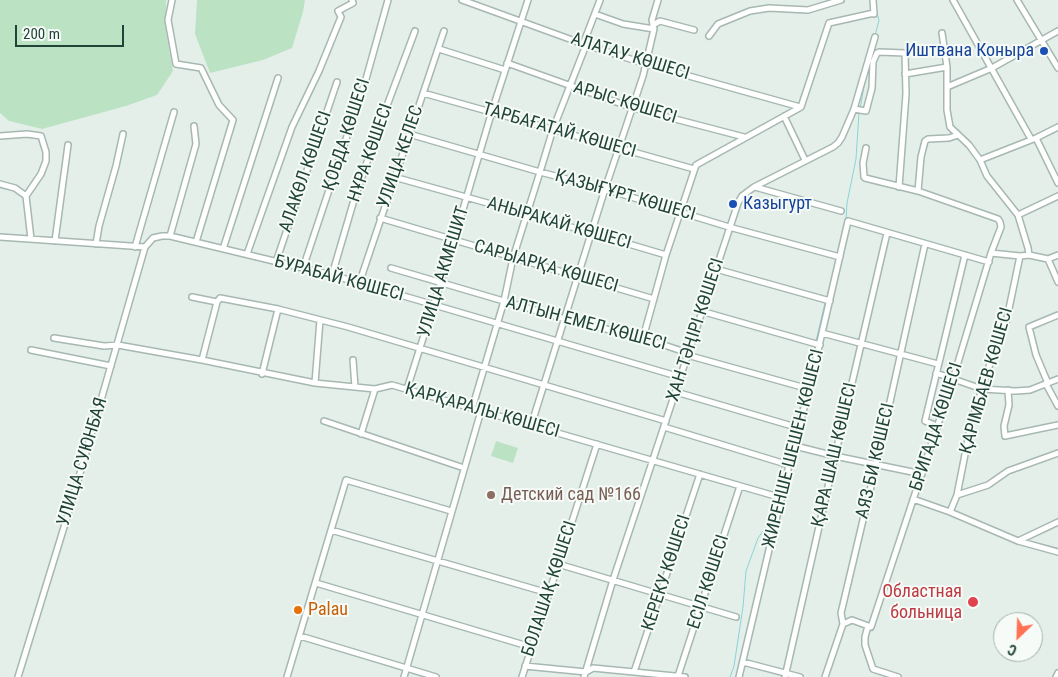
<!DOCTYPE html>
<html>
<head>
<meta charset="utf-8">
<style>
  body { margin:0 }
  #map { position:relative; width:1058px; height:677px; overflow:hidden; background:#e5efea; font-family:"Roboto Condensed",sans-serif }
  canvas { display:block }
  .north { position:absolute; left:993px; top:612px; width:50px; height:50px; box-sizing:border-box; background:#f6fbf8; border:1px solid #a1b2ab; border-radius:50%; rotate:204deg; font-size:14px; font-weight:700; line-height:20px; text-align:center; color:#214438 }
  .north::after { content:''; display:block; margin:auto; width:18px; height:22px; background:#ff7253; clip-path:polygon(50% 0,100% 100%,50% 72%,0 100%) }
  .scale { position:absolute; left:15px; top:25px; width:109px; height:22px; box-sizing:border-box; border:2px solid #214438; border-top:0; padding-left:6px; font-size:15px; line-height:18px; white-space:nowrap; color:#214438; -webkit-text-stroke:4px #f6fbf8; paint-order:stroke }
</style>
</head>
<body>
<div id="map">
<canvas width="1058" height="677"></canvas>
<div class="north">С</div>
<div class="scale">200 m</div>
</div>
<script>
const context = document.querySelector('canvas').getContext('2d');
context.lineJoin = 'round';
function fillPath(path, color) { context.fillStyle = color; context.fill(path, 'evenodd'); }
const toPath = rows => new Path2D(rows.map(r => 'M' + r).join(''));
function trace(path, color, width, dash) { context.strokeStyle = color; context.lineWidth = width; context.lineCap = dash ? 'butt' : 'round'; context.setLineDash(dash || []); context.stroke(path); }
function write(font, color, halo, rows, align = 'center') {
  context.font = font + ' "Roboto Condensed",sans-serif'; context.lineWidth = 4; context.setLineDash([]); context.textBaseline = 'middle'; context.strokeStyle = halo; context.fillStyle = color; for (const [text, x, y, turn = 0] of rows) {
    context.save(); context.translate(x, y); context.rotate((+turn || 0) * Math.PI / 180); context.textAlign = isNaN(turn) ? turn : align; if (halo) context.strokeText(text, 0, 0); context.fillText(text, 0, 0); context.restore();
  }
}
const green = toPath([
  [0,0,166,0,166,31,173,71,157,95,126,106,42,129,9,121,0,113],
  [197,0,305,0,303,12,292,48,263,60,210,73,195,34],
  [496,441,518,448,513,463,491,456]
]);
const stream = toPath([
  [875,36,879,20,876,10],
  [860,109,865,81],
  [846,220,847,203,856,159,859,113],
  [827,297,836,261],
  [816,341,825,303],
  [806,385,815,347],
  [796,424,804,391],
  [784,460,794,430],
  [775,493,782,466],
  [730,677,734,666,743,607,746,571,758,538,766,527,774,499]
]);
const minor = toPath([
  [172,0,168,20,176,64,201,68,219,105,233,120,196,242],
  [462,0,586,45,646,64,800,107],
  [873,0,874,14],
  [953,0,1031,139],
  [1017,0,1058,68],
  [595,14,623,24,654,29],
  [653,25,660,21,694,30],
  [942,33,947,67,947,110,950,127,969,145,980,160,987,176,1018,215,1028,248,1029,255],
  [709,36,718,24,750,11,769,8,808,10,841,0],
  [439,49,505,70],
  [507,63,633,108,744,137],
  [905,74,947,67],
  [947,87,992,68,1058,31],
  [423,93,694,169],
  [854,109,866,111,872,88,873,62,877,53,879,52,905,53,906,94,899,187],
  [784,116,805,160],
  [409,134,540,172,605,189,729,227,840,257],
  [0,136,27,134,41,136,46,152,46,161,41,174,26,196],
  [1036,138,1058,183],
  [980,160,1036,138,1058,127],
  [394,177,527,214,666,255],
  [0,184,15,188,26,196,31,239],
  [755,187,841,211],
  [918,191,921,157,925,141,928,139,949,138,958,135],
  [1018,215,1058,196],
  [380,218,654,299],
  [170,236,196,144,194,126],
  [0,237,145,247],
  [55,241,68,145],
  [96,244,99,226,116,166,123,134],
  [135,247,174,112],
  [223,249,278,78],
  [991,253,1020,256],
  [247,254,292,127,319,71,341,17,338,11,353,3,352,0],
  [1048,259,1058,282],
  [1048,259,1058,255],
  [276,262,337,82],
  [303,268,366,79,388,0],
  [391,268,565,319,643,338,682,351,687,355,809,389],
  [716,269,830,301],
  [332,275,354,200,379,127,415,31],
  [359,284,444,31],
  [192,297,217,302,220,298,278,309,348,327,666,421],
  [701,311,820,345],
  [1058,315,1029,327,1036,355,1047,381,1046,384,1058,406],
  [822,333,938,364],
  [54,338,104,346,118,345,202,360,315,383,375,389,392,385,782,498],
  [643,338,666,255,696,165,801,107,829,23,874,13],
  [31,350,111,366],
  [202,360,217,302],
  [353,360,355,387],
  [936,373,982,389,1016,391,1030,390,1058,379],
  [262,374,278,309],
  [315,383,320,320],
  [407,389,454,240,492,111,528,0],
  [1008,390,1009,405,1004,426,1005,436,1058,425],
  [676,392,799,428],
  [472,409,504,301,513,258,540,172,553,129,586,45,584,42,600,0],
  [324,421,464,468],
  [531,426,605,189,643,76,654,29,652,20,658,0],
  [937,426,925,421,965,255],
  [664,427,789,465],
  [361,434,375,389],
  [795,446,835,456,922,474],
  [957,495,988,485,1008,471,1058,453],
  [913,499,950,512,1018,541,1058,552],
  [950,512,957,495,971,424,1000,332,1006,323,1020,256,1029,255,1048,259],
  [331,530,548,593],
  [1018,541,1058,522],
  [558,564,736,617],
  [316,583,531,647],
  [843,624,852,620,871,627,953,379,991,253,1001,227,1000,222,998,219,918,191,865,178,864,177,863,163,866,148],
  [868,626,865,637,865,645,873,669,898,677],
  [300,636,436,677],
  [743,662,800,677],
  [525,666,586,672,593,668,685,677],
  [634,672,700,474],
  [678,676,740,486],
  [18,677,72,501,145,247,153,238,162,236,170,236,332,275,680,377],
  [287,677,346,480,451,511],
  [404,677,481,411],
  [522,677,597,444],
  [584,677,613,580,738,203,742,196,754,187,833,147,838,143,842,137,854,109,875,37],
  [739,677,789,465,809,389,848,221,989,262],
  [785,677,835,456,887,233],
  [825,677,843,624,841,613,876,465,925,244],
  [1056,677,1058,673]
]);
const markers = [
  [1044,51,5,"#1a4fb4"],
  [733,204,5,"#1a4fb4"],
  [491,495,5,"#8d6e63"],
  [973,602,6,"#e0444e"],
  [298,610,5,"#e8710a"]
];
const transitNames = [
  ["Иштвана Коныра",1034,51],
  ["Казыгурт",743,204,"left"]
];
const streetNames = [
  ["АЛАТАУ КӨШЕСІ",630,57,17],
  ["АРЫС КӨШЕСІ",625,103,17],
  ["ТАРБАҒАТАЙ КӨШЕСІ",559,131,16],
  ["ҚОБДА КӨШЕСІ",347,135,-72],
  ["НҰРА КӨШЕСІ",371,153,-71],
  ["УЛИЦА КЕЛЕC",401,157,-71],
  ["АЛАКӨЛ КӨШЕСІ",306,172,-71],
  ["ҚАЗЫҒҰРТ КӨШЕСІ",625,196,16],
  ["АНЫРАКАЙ КӨШЕСІ",559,224,16],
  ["САРЫАРҚА КӨШЕСІ",546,267,16],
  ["УЛИЦА АКМЕШИТ",444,272,-73],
  ["БУРАБАЙ КӨШЕСІ",339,279,15],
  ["АЛТЫН ЕМЕЛ КӨШЕСІ",586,324,15],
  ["ХАН ТӘҢІРІ КӨШЕСІ",696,330,-72],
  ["ҚАРІМБАЕВ КӨШЕСІ",987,381,-74],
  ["ҚАРҚАРАЛЫ КӨШЕСІ",482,411,16],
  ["БРИГАДА КӨШЕСІ",937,427,-72],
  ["ЖИРЕНШЕ ШЕШЕН КӨШЕСІ",794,449,-76],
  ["ҚАРА ШАШ КӨШЕСІ",835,455,-77],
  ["АЯЗ БИ КӨШЕСІ",876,461,-77],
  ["УЛИЦА СУЮНБАЯ",83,462,-73],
  ["КЕРЕКУ КӨШЕСІ",667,573,-72],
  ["ЕСІЛ КӨШЕСІ",709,582,-72],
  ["БОЛАШАҚ КӨШЕСІ",550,589,-72]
];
const educationNames = [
  ["Детский сад №166",501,495]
];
const healthNames = [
  ["Областная",962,592],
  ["больница",962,613]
];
const foodNames = [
  ["Palau",308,610]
];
fillPath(green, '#bbe3c3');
trace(stream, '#87d3da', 1);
trace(minor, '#a6b8b1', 8);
trace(minor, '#fff', 5);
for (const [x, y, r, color] of markers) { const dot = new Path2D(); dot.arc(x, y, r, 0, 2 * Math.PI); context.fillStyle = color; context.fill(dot); trace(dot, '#f6fbf8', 2); }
write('18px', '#164399', '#f6fbf8', transitNames, 'right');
write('18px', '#214438', '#f6fbf8', streetNames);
write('18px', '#785e54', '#f6fbf8', educationNames, 'left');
write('18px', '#be3a42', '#f6fbf8', healthNames, 'right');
write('18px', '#c56008', '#f6fbf8', foodNames, 'left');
</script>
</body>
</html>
